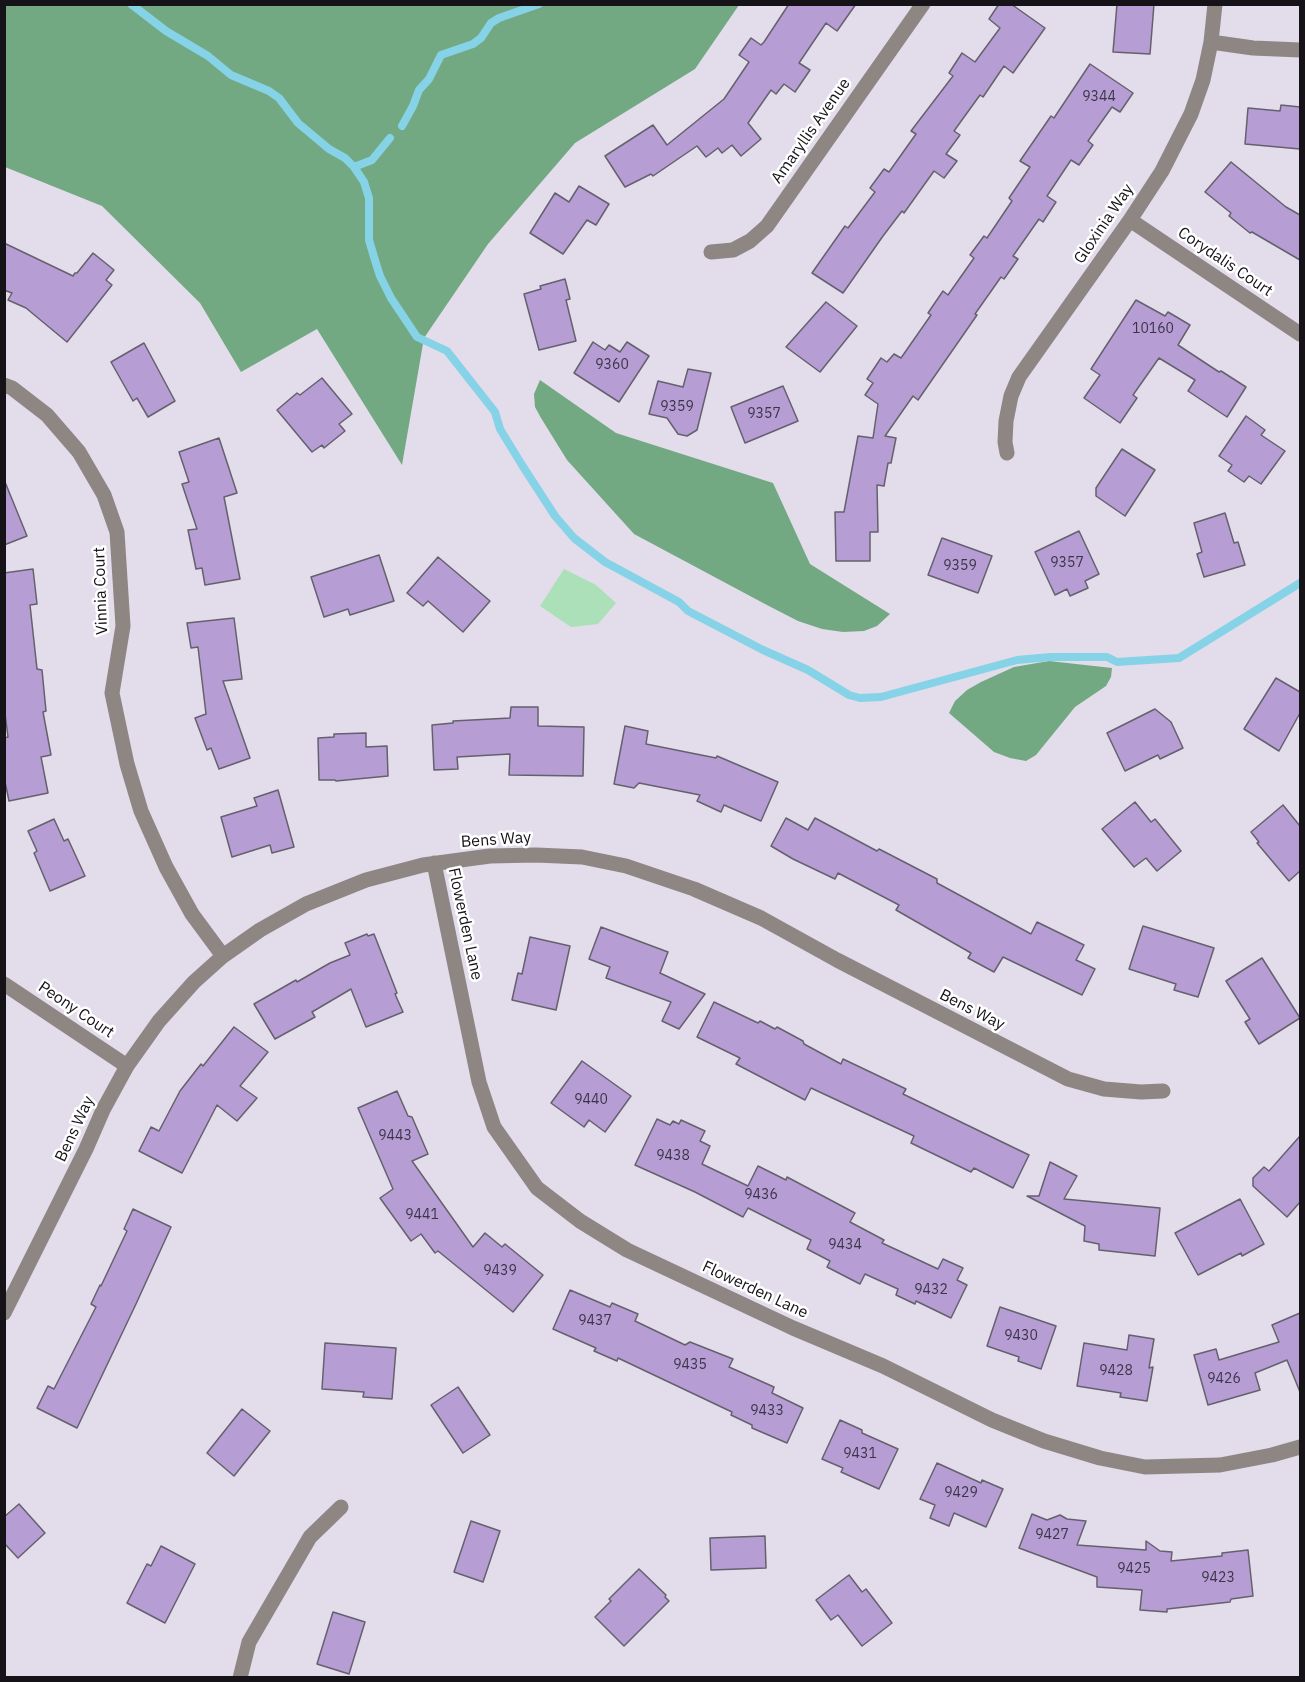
<!DOCTYPE html>
<html>
<head>
<meta charset="utf-8">
<style>
  body { margin:0 }
  #map { position:relative; width:1305px; height:1682px; overflow:hidden; background:#e2dceb; font-family:"IBM Plex Sans",sans-serif }
  canvas { display:block }
  .frame { position:absolute; inset:0; border:6px solid #151218; pointer-events:none }
</style>
</head>
<body>
<div id="map">
<canvas width="1305" height="1682"></canvas>
<div class="frame"></div>
</div>
<script>
const context = document.querySelector('canvas').getContext('2d');
context.lineJoin = 'round';
function fillPath(path, color) { context.fillStyle = color; context.fill(path, 'evenodd'); }
const toPath = rows => new Path2D(rows.map(r => 'M' + r).join(''));
function trace(path, color, width, dash) { context.strokeStyle = color; context.lineWidth = width; context.lineCap = dash ? 'butt' : 'round'; context.setLineDash(dash || []); context.stroke(path); }
function write(font, color, halo, rows, align = 'center') {
  context.font = font + ' "IBM Plex Sans",sans-serif'; context.lineWidth = 5; context.setLineDash([]); context.textBaseline = 'middle'; context.strokeStyle = halo; context.fillStyle = color; for (const [text, x, y, turn = 0] of rows) {
    context.save(); context.translate(x, y); context.rotate((+turn || 0) * Math.PI / 180); context.textAlign = isNaN(turn) ? turn : align; if (halo) context.strokeText(text, 0, 0); context.fillText(text, 0, 0); context.restore();
  }
}
const green = toPath([
  [564,569,596,585,616,603,598,624,571,627,540,606]
]);
const forest = toPath([
  [4,5,5,4,739,5,695,69,575,143,488,244,424,338,402,465,317,329,241,372,200,303,102,206,5,167],
  [540,380,616,433,773,483,810,564,890,614,877,626,864,631,843,632,822,629,798,621,765,604,634,534,567,460,541,418,535,407,534,394],
  [1049,661,1112,668,1111,677,1106,686,1075,707,1036,755,1026,761,1010,758,994,752,949,713,955,701,967,690,981,682,1014,667]
]);
const stream = toPath([
  [131,4,166,31,208,56,231,75,269,91,279,98,298,123,329,149,345,158,354,167,364,182,369,198,369,240,374,257,380,276,391,298,417,337,447,351,495,412,500,429,522,465,555,516,574,538,605,562,679,602,688,611,763,650,808,670,849,695,860,698,881,697,1017,660,1051,657,1107,657,1117,662,1179,658,1300,583],
  [402,126,413,106,419,90,429,79,441,55,473,44,481,38,491,23,499,18,539,4],
  [354,167,372,160,390,138]
]);
const building = toPath([
  [789,4,856,4,837,31,826,23,799,63,810,70,795,92,784,84,776,94,771,90,748,123,761,139,741,156,732,145,722,153,718,148,706,157,697,146,653,176,651,174,625,187,605,156,653,125,667,145,724,99,749,62,739,55,751,38,761,45,764,42,789,4],
  [999,4,1011,4,1045,28,1013,73,1004,66,983,97,980,95,954,131,960,135,946,154,957,161,944,178,934,171,904,213,902,211,883,236,843,293,812,273,845,226,848,228,875,192,870,188,884,169,889,172,916,134,911,131,953,76,949,73,962,53,975,62,1000,28,989,19,999,4],
  [1117,4,1154,4,1150,54,1113,52,1117,4],
  [1090,64,1133,93,1120,112,1112,107,1088,141,1093,145,1079,165,1071,160,1047,196,1056,202,1043,222,1039,219,1013,256,1018,259,1004,279,1001,277,975,314,977,315,918,400,913,396,885,436,896,438,891,463,888,463,884,486,877,485,878,532,870,532,870,561,836,561,835,512,844,512,858,436,873,438,878,404,865,395,873,383,867,379,881,358,887,362,894,354,901,358,931,315,928,313,943,291,948,295,974,258,970,255,984,236,987,238,1012,201,1009,198,1030,167,1020,161,1051,116,1054,118,1090,64],
  [1281,105,1300,107,1300,149,1245,144,1248,108,1280,111,1281,105],
  [1231,162,1286,207,1300,215,1300,260,1252,232,1250,233,1229,216,1231,213,1205,192,1231,162],
  [579,186,609,204,596,225,587,220,563,254,530,233,555,193,569,202,579,186],
  [4,243,73,276,75,273,77,273,93,253,114,270,106,280,112,285,67,342,26,308,8,300,12,293,4,290,4,243],
  [565,279,570,299,566,300,576,341,539,350,524,294,541,289,540,286,565,279],
  [1136,300,1165,316,1168,312,1190,325,1178,345,1219,372,1221,371,1246,387,1227,417,1188,391,1195,380,1159,358,1133,395,1137,398,1120,423,1084,398,1100,375,1091,369,1136,300],
  [826,302,857,326,820,372,786,347,826,302],
  [593,342,605,350,609,345,620,352,627,342,649,356,619,402,574,373,593,342],
  [144,343,175,401,148,417,137,398,133,401,111,362,144,343],
  [688,369,711,373,697,430,687,436,678,434,667,418,649,414,658,381,683,387,688,369],
  [322,378,352,414,339,424,345,431,324,448,322,445,312,452,277,410,297,393,300,395,322,378],
  [783,386,798,421,745,443,731,407,783,386],
  [1246,416,1265,430,1261,435,1285,451,1261,484,1249,476,1244,482,1228,471,1232,465,1219,456,1246,416],
  [219,438,237,493,224,497,240,579,205,585,202,568,196,569,188,530,197,529,182,484,189,482,179,452,219,438],
  [1122,449,1155,470,1125,516,1096,496,1096,488,1122,449],
  [5,482,27,536,4,545,4,483,5,482],
  [1225,513,1234,543,1238,542,1245,565,1204,577,1197,554,1202,552,1194,523,1225,513],
  [1079,531,1099,574,1085,581,1088,588,1070,596,1067,589,1055,595,1035,552,1079,531],
  [942,538,992,556,978,593,928,575,942,538],
  [379,555,394,601,350,615,348,609,324,617,311,577,379,555],
  [438,557,490,601,463,632,428,601,423,606,407,593,438,557],
  [33,569,37,604,30,605,37,669,42,670,46,711,43,712,51,755,41,757,48,793,9,801,4,777,4,738,8,737,4,706,4,573,33,569],
  [234,618,242,679,223,681,250,758,219,769,211,748,207,750,195,718,206,714,198,647,191,648,187,623,234,618],
  [1276,678,1300,692,1300,713,1279,751,1244,729,1276,678],
  [511,707,538,707,538,726,584,727,583,776,509,775,510,754,457,757,458,769,434,770,432,725,453,723,453,721,510,718,511,707],
  [1155,709,1171,722,1183,748,1160,759,1158,755,1125,771,1107,733,1155,709],
  [625,726,648,731,646,744,716,758,717,756,778,782,761,821,724,805,721,812,697,801,700,795,639,783,634,788,614,784,625,726],
  [366,733,366,747,387,746,388,776,336,781,335,780,319,780,318,738,334,737,334,734,366,733],
  [278,790,294,847,272,853,270,845,232,857,221,817,257,806,254,798,278,790],
  [1135,802,1151,822,1155,819,1181,851,1157,871,1146,858,1134,867,1102,829,1135,802],
  [1283,805,1300,826,1300,871,1289,881,1257,843,1259,842,1251,832,1283,805],
  [786,818,808,830,815,818,877,851,879,849,937,879,937,883,1031,934,1037,922,1084,945,1076,960,1095,969,1082,995,1003,957,994,972,968,958,971,953,896,910,899,905,838,873,835,879,793,859,771,846,786,818],
  [54,819,64,841,68,839,85,876,50,891,34,853,37,851,28,831,54,819],
  [1143,926,1214,948,1198,997,1174,990,1176,984,1129,969,1143,926],
  [601,927,668,952,660,973,705,994,679,1029,662,1021,671,1002,606,978,610,967,589,959,601,927],
  [367,934,368,936,374,934,397,993,395,994,403,1012,366,1027,351,989,312,1012,315,1017,275,1039,254,1004,296,980,297,982,330,963,350,955,345,943,367,934],
  [530,937,570,946,556,1010,512,1000,518,973,522,974,530,937],
  [1262,958,1300,1018,1259,1044,1245,1022,1250,1019,1226,981,1262,958],
  [714,1002,758,1023,760,1021,775,1029,777,1027,803,1041,804,1044,841,1064,843,1059,906,1089,903,1094,1029,1155,1013,1188,974,1168,971,1172,911,1143,914,1136,811,1088,805,1100,736,1064,740,1058,697,1037,714,1002],
  [234,1027,268,1052,240,1086,257,1098,237,1121,217,1105,182,1173,139,1151,151,1127,159,1131,180,1091,201,1064,203,1066,234,1027],
  [582,1061,631,1096,605,1132,589,1120,584,1127,551,1103,582,1061],
  [397,1091,408,1116,412,1117,428,1154,412,1161,473,1247,485,1233,502,1247,505,1244,543,1275,513,1312,438,1251,435,1253,421,1234,411,1241,380,1198,393,1189,358,1108,397,1091],
  [657,1119,670,1125,673,1121,679,1124,681,1120,705,1131,700,1141,710,1146,702,1164,748,1186,758,1166,786,1180,787,1177,855,1213,850,1222,884,1240,882,1243,938,1269,943,1259,963,1268,957,1280,967,1285,951,1318,916,1301,915,1304,896,1295,898,1289,865,1274,860,1284,827,1267,830,1261,807,1249,811,1240,748,1208,743,1217,695,1192,635,1165,657,1119],
  [1300,1136,1300,1202,1287,1217,1253,1186,1253,1178,1264,1167,1269,1171,1300,1136],
  [1050,1162,1077,1176,1064,1199,1160,1208,1155,1256,1099,1250,1099,1244,1084,1241,1085,1226,1027,1196,1039,1196,1050,1162],
  [1240,1199,1264,1244,1242,1256,1241,1253,1198,1275,1175,1233,1240,1199],
  [133,1209,171,1227,136,1304,77,1428,37,1408,48,1386,54,1389,96,1307,91,1304,100,1285,101,1286,127,1231,124,1229,133,1209],
  [570,1290,610,1307,612,1303,638,1314,635,1321,685,1345,690,1342,733,1359,729,1367,774,1387,772,1393,803,1408,787,1443,752,1428,752,1425,731,1415,732,1412,618,1358,617,1361,594,1351,596,1348,553,1329,570,1290],
  [1000,1307,1056,1326,1041,1369,1018,1361,1019,1357,987,1346,1000,1307],
  [1300,1313,1300,1392,1287,1360,1255,1373,1260,1390,1208,1405,1194,1355,1216,1349,1219,1360,1279,1342,1272,1325,1300,1313],
  [1129,1335,1154,1339,1149,1368,1153,1367,1147,1401,1120,1397,1121,1393,1077,1386,1084,1343,1127,1350,1129,1335],
  [325,1343,396,1348,392,1399,363,1397,364,1392,322,1389,325,1343],
  [458,1387,490,1435,463,1453,431,1405,458,1387],
  [242,1409,270,1431,234,1476,207,1453,242,1409],
  [840,1420,862,1430,862,1433,898,1449,879,1489,841,1472,843,1468,822,1459,840,1420],
  [937,1463,981,1483,982,1480,1003,1489,986,1527,954,1513,949,1526,930,1518,935,1505,920,1499,937,1463],
  [19,1504,45,1533,18,1558,4,1543,4,1517,19,1504],
  [1032,1514,1047,1520,1060,1515,1067,1519,1086,1521,1077,1545,1146,1550,1146,1541,1160,1551,1172,1552,1171,1561,1222,1556,1222,1553,1248,1550,1253,1596,1231,1599,1230,1602,1167,1609,1167,1612,1140,1610,1142,1590,1097,1587,1097,1577,1019,1548,1032,1514],
  [471,1521,500,1531,483,1582,454,1572,471,1521],
  [765,1536,766,1568,711,1570,710,1538,765,1536],
  [161,1546,195,1564,165,1623,127,1603,147,1564,151,1566,161,1546],
  [639,1569,666,1595,665,1597,669,1601,624,1646,595,1617,611,1601,609,1599,639,1569],
  [849,1575,862,1592,866,1589,892,1623,862,1646,838,1615,831,1620,816,1600,849,1575],
  [333,1612,365,1622,349,1674,317,1664,333,1612]
]);
const minor = toPath([
  [1211,42,1253,48,1300,50],
  [1130,220,1300,334],
  [711,252,733,250,750,241,767,226,923,4],
  [4,385,12,388,47,415,79,452,104,495,117,532,123,626,112,693,127,764,141,811,166,867,192,914,223,956],
  [1007,453,1005,442,1006,421,1011,396,1019,377,1130,220,1162,171,1191,114,1203,80,1211,42,1215,4],
  [434,863,479,1082,494,1127,537,1188,580,1221,627,1250,793,1328,883,1366,992,1420,1044,1441,1100,1458,1145,1467,1220,1465,1272,1455,1300,1447],
  [4,984,127,1066],
  [4,1313,86,1149,103,1110,127,1066,159,1021,194,982,223,956,260,930,306,904,366,880,423,865,490,856,536,855,582,857,626,866,694,889,761,918,837,960,1068,1079,1104,1089,1141,1092,1163,1091],
  [240,1678,249,1642,310,1537,341,1507]
]);
const numberNames = [
  ["9344",1099,97],
  ["10160",1153,329],
  ["9360",612,365],
  ["9359",677,407],
  ["9357",764,414],
  ["9357",1067,563],
  ["9359",960,566],
  ["9440",591,1100],
  ["9443",395,1136],
  ["9438",673,1156],
  ["9436",761,1195],
  ["9441",422,1215],
  ["9434",845,1245],
  ["9439",500,1271],
  ["9432",931,1290],
  ["9437",595,1321],
  ["9430",1021,1336],
  ["9435",690,1365],
  ["9428",1116,1371],
  ["9426",1224,1379],
  ["9433",767,1411],
  ["9431",860,1454],
  ["9429",961,1493],
  ["9427",1052,1535],
  ["9425",1134,1569],
  ["9423",1218,1578]
];
const streetNames = [
  ["Amaryllis Avenue",811,131,-55],
  ["Gloxinia Way",1104,224,-56],
  ["Corydalis Court",1225,262,34],
  ["Vinnia Court",101,591,-92],
  ["Bens Way",496,840,-4],
  ["Flowerden Lane",465,924,78],
  ["Peony Court",76,1010,34],
  ["Bens Way",972,1010,27],
  ["Bens Way",75,1129,-65],
  ["Flowerden Lane",755,1290,25]
];
fillPath(green, '#abe0b9');
fillPath(forest, '#73a982');
trace(stream, '#86d2e7', 8);
fillPath(building, '#b69ed5');
trace(building, '#65606d', 1.5);
trace(minor, '#8d8683', 15);
write('14px', '#3d3547', null, numberNames);
write('16px', '#151218', '#fff', streetNames);
</script>
</body>
</html>
